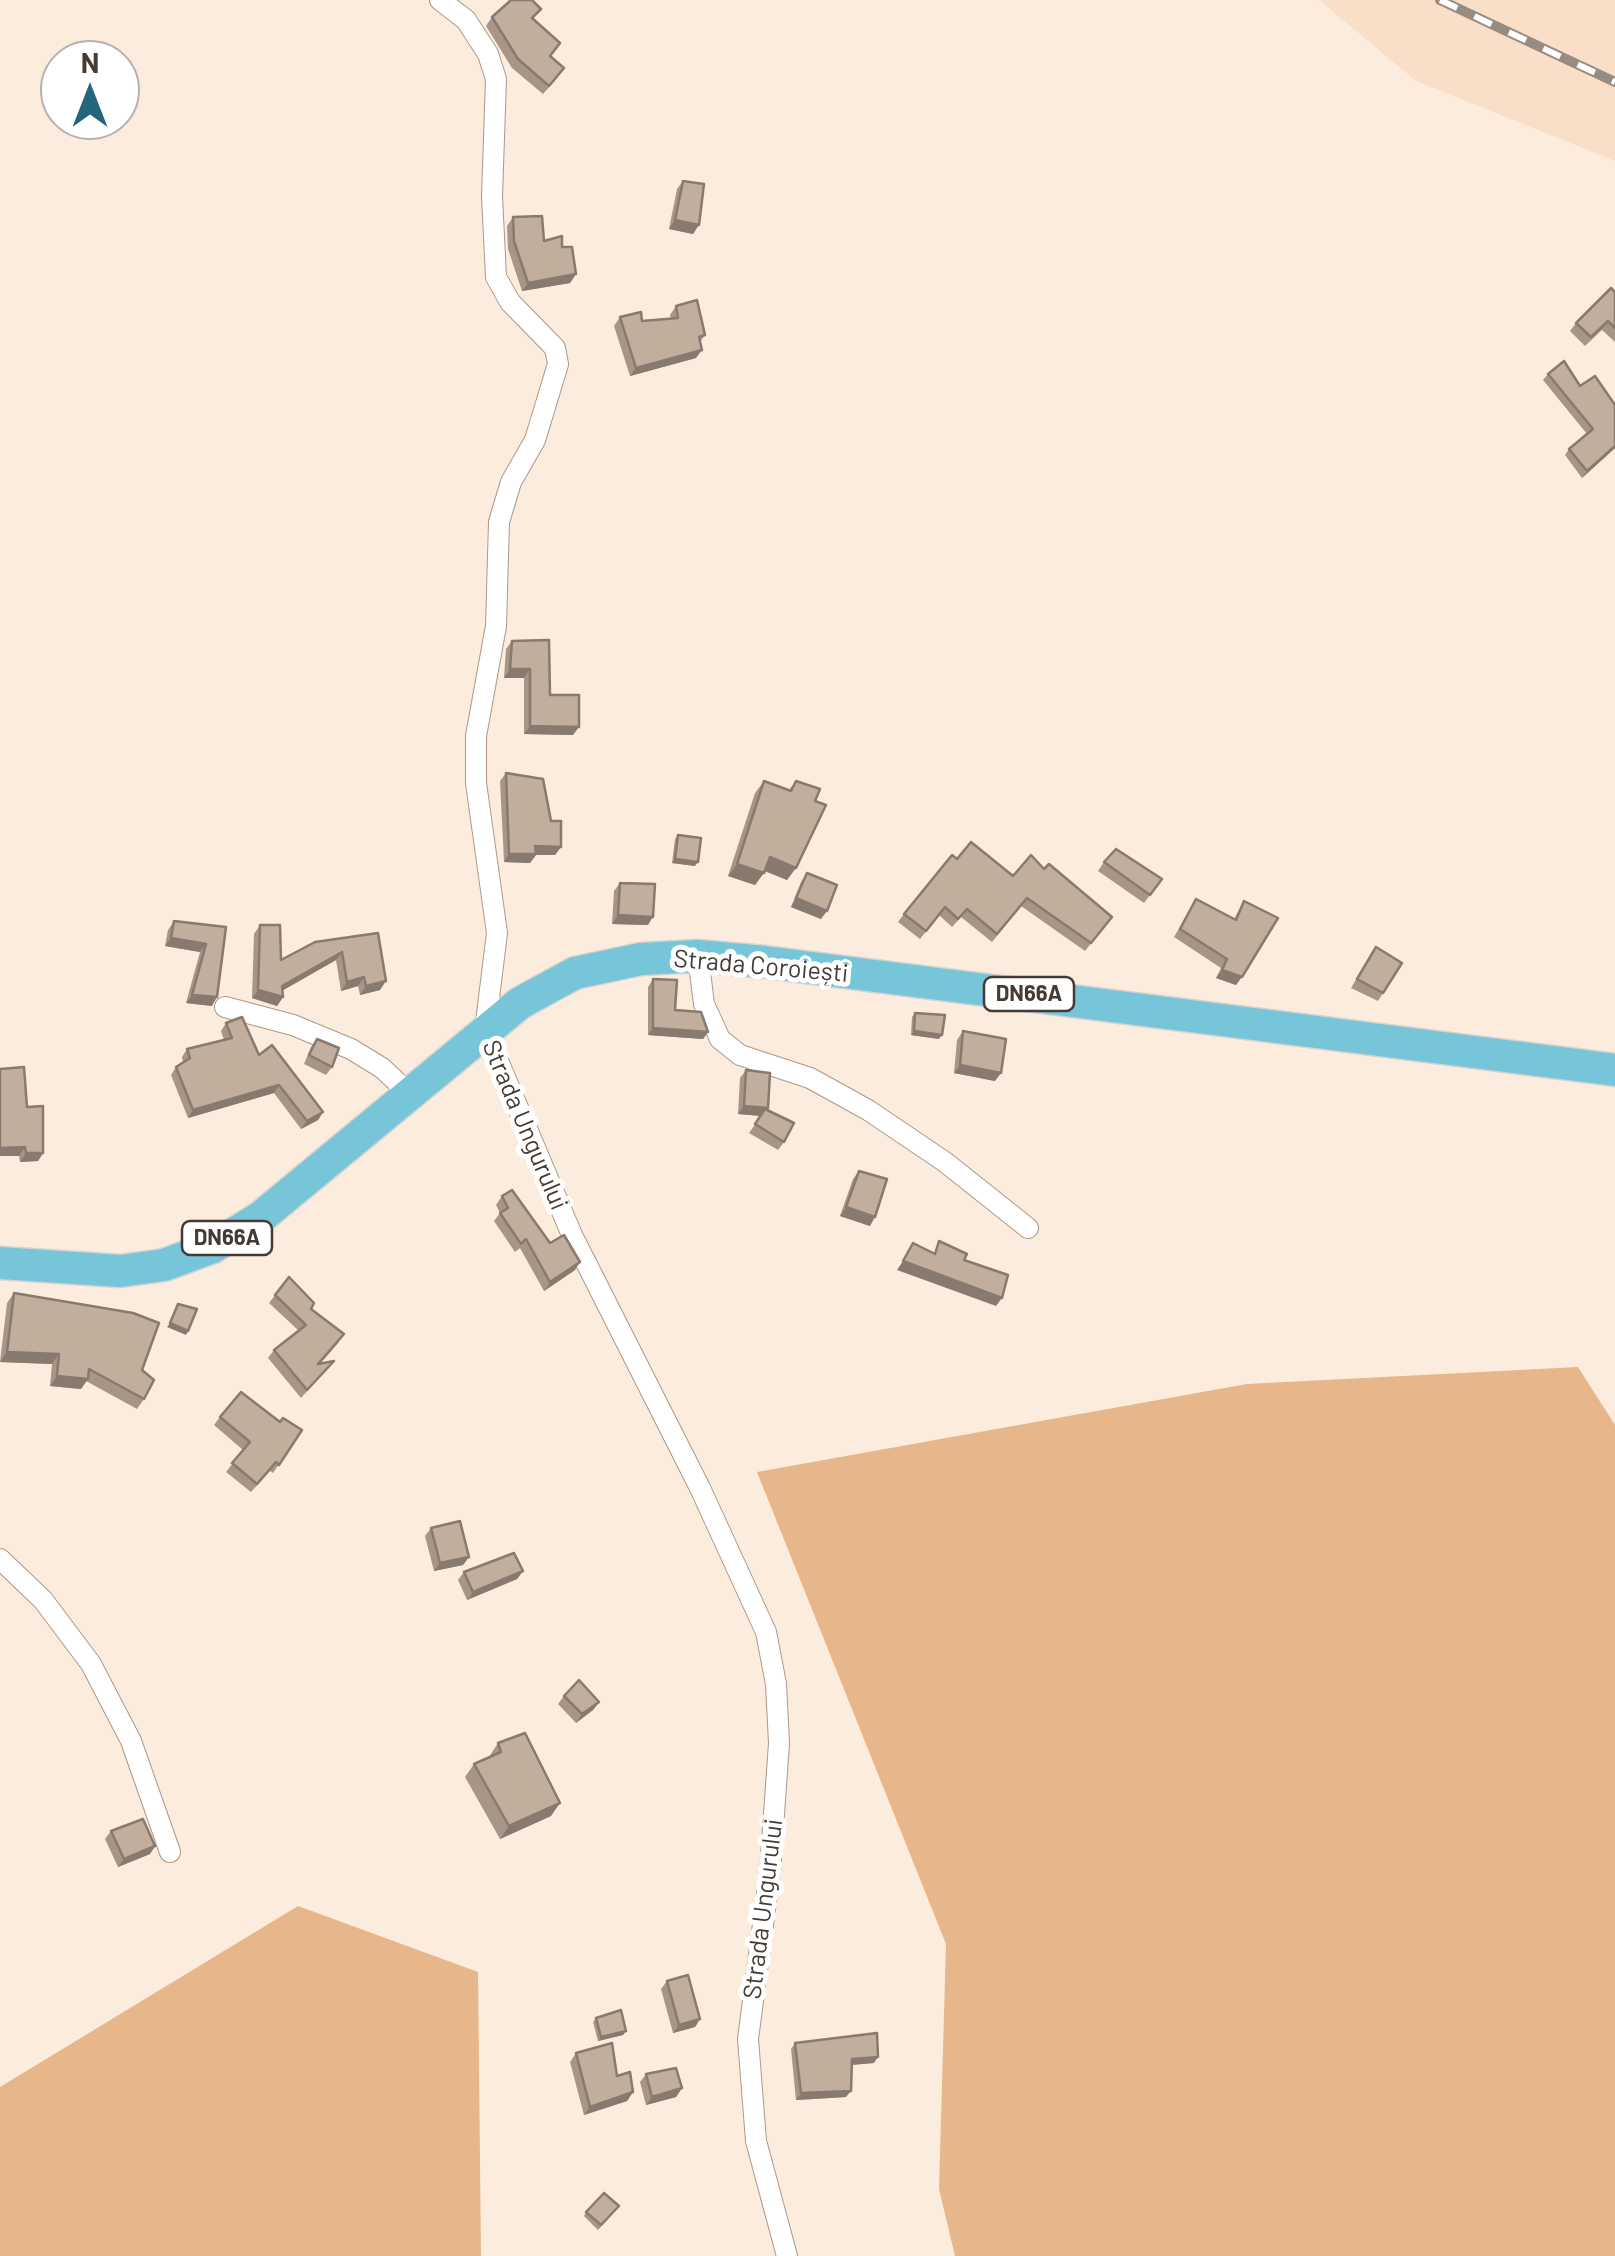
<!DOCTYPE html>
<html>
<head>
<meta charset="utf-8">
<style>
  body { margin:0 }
  #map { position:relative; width:1615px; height:2256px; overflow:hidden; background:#fcecdd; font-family:Barlow,sans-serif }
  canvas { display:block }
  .north { position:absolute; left:40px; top:40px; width:100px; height:100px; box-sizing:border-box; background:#fff; border:2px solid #b4b1ae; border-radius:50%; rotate:0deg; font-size:28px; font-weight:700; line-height:40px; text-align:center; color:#433b34 }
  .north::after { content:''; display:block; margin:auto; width:35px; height:45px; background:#246579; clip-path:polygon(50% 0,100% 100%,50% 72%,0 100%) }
</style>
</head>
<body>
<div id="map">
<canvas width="1615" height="2256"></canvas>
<div class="north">N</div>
</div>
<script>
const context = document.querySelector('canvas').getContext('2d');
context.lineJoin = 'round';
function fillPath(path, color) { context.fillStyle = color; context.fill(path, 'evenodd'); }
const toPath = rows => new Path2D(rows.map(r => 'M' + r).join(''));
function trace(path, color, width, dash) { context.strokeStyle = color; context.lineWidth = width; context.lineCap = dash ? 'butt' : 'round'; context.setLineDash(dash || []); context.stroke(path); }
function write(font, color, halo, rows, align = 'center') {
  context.font = font + ' Barlow,sans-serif'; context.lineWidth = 10; context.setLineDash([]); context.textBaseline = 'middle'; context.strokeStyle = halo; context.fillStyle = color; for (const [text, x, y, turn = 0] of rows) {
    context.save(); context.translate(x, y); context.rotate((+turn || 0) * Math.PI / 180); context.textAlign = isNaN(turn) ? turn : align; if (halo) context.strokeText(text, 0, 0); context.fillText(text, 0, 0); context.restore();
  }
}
const built = toPath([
  [1319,0,1615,0,1615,161,1416,81]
]);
const green = toPath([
  [1578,1367,1615,1425,1615,2256,955,2256,939,2189,946,1944,757,1472,1247,1384],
  [298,1906,478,1972,481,2256,0,2256,0,2087]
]);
const minor = toPath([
  [440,0,466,20,488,54,496,79,492,196,496,277,510,302,555,348,558,364,535,440,511,482,499,522,496,626,476,736,476,783,497,933,485,1030,572,1235,700,1488,766,1632,776,1684,779,1743,770,1871,748,2039,756,2141,787,2256],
  [698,956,704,1004,720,1039,740,1055,810,1078,868,1110,945,1162,1028,1228],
  [225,1007,293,1025,351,1049,382,1068,411,1095],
  [0,1559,43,1600,91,1664,131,1741,170,1852]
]);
const primary = toPath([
  [0,1263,120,1271,164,1265,213,1247,261,1217,520,1003,575,973,641,959,698,956,765,962,1615,1070]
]);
const rail = toPath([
  [1440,0,1615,82]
]);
const wall = toPath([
  [492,17,533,19,558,77,543,94,512,68,486,26],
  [683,181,693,234,669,229,677,189],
  [513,217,544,241,576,274,570,283,522,291,508,249,507,226],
  [1615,292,1615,342,1602,330,1585,346,1570,331,1576,323],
  [676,306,705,335,700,342,696,358,630,376,614,326,620,317,642,321,671,319,670,315],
  [1548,374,1580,386,1615,405,1615,448,1582,478,1565,455,1569,449,1587,434,1543,380],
  [512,641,550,695,573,735,524,734,524,678,504,678,506,649],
  [506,773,551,821,561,847,555,855,536,855,530,863,504,862,500,781],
  [764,781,789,790,796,781,815,801,787,880,764,871,755,885,728,876,755,793],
  [678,835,695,866,672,863,675,839],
  [1104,862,1162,879,1144,903,1098,871],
  [1044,869,1112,917,1085,951,1021,906,992,942,961,917,952,927,939,915,920,939,898,922,904,914,1013,876],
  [807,873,821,919,791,907,801,882],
  [620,883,648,925,612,924,614,891],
  [1196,899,1234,919,1244,901,1236,985,1216,978,1221,968,1174,937],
  [174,921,226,927,212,1006,186,1003,200,952,165,946,168,930],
  [260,925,281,960,378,933,380,990,360,995,358,986,341,991,336,960,282,991,283,997,277,1006,252,998,254,934],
  [1370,956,1402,963,1378,1001,1351,988],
  [653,979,675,1010,708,1032,703,1039,648,1035,648,987],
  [915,1013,939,1039,911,1035,912,1017],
  [226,1023,259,1055,323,1112,318,1120,301,1129,274,1093,188,1118,171,1075,176,1067,183,1062,182,1057,187,1049,224,1040,221,1031],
  [963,1031,995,1081,954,1073,957,1040],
  [317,1039,332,1067,326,1075,304,1064,311,1047],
  [0,1069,27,1107,43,1153,38,1161,20,1162,19,1156,0,1156],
  [746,1070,768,1108,767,1110,784,1142,778,1150,749,1133,761,1116,738,1114,740,1078],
  [859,1171,870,1226,840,1216,853,1179],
  [502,1196,550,1243,575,1270,544,1291,520,1248,515,1252,494,1221,500,1213,496,1205],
  [289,1277,311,1309,339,1342,320,1364,334,1361,301,1398,268,1358,274,1350,299,1331,269,1303],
  [14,1293,142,1370,144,1399,137,1409,86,1381,81,1389,50,1386,52,1364,0,1362,7,1303],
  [220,1417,280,1422,302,1430,273,1473,270,1471,251,1492,226,1472,243,1450,214,1425],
  [431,1528,469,1557,463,1565,434,1571,425,1536],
  [523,1571,517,1579,467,1600,458,1580,464,1572],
  [564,1696,599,1702,593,1710,576,1723,558,1704],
  [498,1743,551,1816,500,1839,465,1777,474,1764,489,1757],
  [111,1831,155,1846,150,1854,118,1867,105,1839],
  [667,1981,700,2019,695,2027,673,2033,661,1989],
  [596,2018,626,2031,623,2035,598,2041,593,2022],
  [795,2043,874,2063,852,2065,846,2097,796,2100,791,2049],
  [576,2053,617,2076,633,2092,627,2101,584,2115,570,2062],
  [646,2074,682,2088,676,2097,646,2105,640,2082],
  [619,2206,598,2230,584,2216,586,2212]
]);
const shadedWall = toPath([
  [675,220,699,225,693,234,669,229],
  [576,274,570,283,522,291,528,283],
  [702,350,696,358,630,376,636,368],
  [1615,446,1615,448,1582,478,1587,471],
  [510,669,530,669,524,678,504,678],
  [530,726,579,727,573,735,524,734],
  [535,846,561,847,555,855,536,855,530,863,504,862,509,854],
  [770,857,796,868,787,880,761,869],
  [675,859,698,862,695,866,672,863],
  [737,864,764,873,755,885,728,876],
  [796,898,827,911,821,919,791,907],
  [618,915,653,917,648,925,612,924],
  [171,938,206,944,200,952,165,946],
  [342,952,336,960,276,994,282,986],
  [1222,970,1242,977,1236,985,1216,978],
  [364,977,358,986,341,991,347,982],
  [386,981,380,990,360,995,366,986],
  [258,990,283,997,277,1006,252,998],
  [192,995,217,997,212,1006,186,1003],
  [653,1028,708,1032,703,1039,648,1035],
  [914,1031,942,1035,939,1039,911,1035],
  [960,1065,1001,1073,995,1081,954,1073],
  [279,1085,274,1093,188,1118,193,1110],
  [744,1106,768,1108,762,1116,738,1114],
  [323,1112,318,1120,301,1129,307,1121],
  [25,1147,19,1156,0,1156,0,1148],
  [26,1153,43,1153,38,1161,20,1162],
  [846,1207,875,1217,870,1226,840,1216],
  [903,1261,1002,1298,996,1306,897,1270],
  [580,1262,575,1270,544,1291,550,1282],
  [170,1323,188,1331,186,1335,167,1327],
  [7,1352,59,1354,52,1364,0,1362],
  [57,1376,88,1379,81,1389,50,1386],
  [469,1557,463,1565,434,1571,440,1563],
  [523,1571,517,1579,467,1600,473,1592],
  [599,1702,593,1710,576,1723,582,1714],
  [560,1803,551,1816,500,1839,509,1826],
  [155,1846,150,1854,118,1867,124,1859],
  [700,2019,695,2027,673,2033,679,2025],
  [626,2031,623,2035,598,2041,601,2037],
  [878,2057,874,2063,848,2065,852,2059],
  [682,2088,676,2097,646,2105,652,2097],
  [851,2091,846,2097,796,2100,801,2093],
  [633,2092,627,2101,584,2115,590,2107]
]);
const building = toPath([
  [511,0,532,0,541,9,532,18,560,43,550,56,564,68,549,86,518,59,492,17,511,0],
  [683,181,704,184,699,225,675,220,683,181],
  [542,216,544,241,562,236,562,247,572,247,576,274,528,283,514,241,513,217,542,216],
  [1611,288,1615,292,1615,328,1608,321,1591,337,1576,323,1611,288],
  [697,300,705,335,699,337,702,350,636,368,620,317,641,312,642,321,678,318,676,306,697,300],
  [1564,361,1580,386,1595,376,1615,405,1615,446,1587,471,1569,449,1593,429,1548,374,1564,361],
  [549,640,550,695,579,695,579,727,530,726,530,669,510,669,512,641,549,640],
  [506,773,543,779,551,821,561,821,561,847,535,846,536,854,509,854,506,773],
  [764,781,791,791,796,781,820,789,815,801,826,805,796,868,770,857,764,873,737,864,764,781],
  [678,835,701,838,698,862,675,859,678,835],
  [971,842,1013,876,1031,855,1044,869,1049,864,1112,917,1091,943,1027,898,997,934,967,909,958,919,945,907,926,931,904,914,952,855,957,859,971,842],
  [1116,849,1162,879,1150,895,1104,862,1116,849],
  [807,873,837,885,827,911,796,898,807,873],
  [620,883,655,884,653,917,618,915,620,883],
  [1196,899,1236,920,1244,901,1278,918,1242,977,1222,970,1227,959,1180,929,1196,899],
  [174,921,226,927,217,997,192,995,206,944,171,938,174,921],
  [260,925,280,925,281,960,315,942,378,933,386,981,366,986,364,977,347,982,342,952,282,986,283,997,258,990,260,925],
  [1376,947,1402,963,1383,993,1357,979,1376,947],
  [653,979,677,980,675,1010,701,1012,708,1032,653,1028,653,979],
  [915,1013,945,1015,942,1035,914,1031,915,1013],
  [242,1017,259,1055,272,1045,323,1112,307,1121,279,1085,193,1110,176,1067,190,1058,187,1049,232,1038,226,1023,242,1017],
  [963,1031,1006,1039,1001,1073,960,1065,963,1031],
  [317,1039,339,1048,332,1067,309,1055,317,1039],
  [24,1067,27,1107,43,1106,43,1153,26,1153,25,1147,0,1148,0,1069,24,1067],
  [746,1070,770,1073,768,1108,744,1106,746,1070],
  [765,1109,794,1123,784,1142,755,1124,765,1109],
  [859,1171,887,1179,875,1217,846,1207,859,1171],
  [512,1190,550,1243,564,1235,580,1262,550,1282,526,1239,521,1244,500,1213,508,1208,502,1196,512,1190],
  [939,1241,967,1254,964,1260,1008,1275,1002,1298,903,1261,913,1243,935,1254,939,1241],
  [289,1277,314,1303,311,1309,344,1334,318,1364,334,1361,307,1390,274,1350,306,1325,275,1295,289,1277],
  [14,1293,133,1313,159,1323,142,1370,154,1380,144,1399,89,1369,88,1379,57,1376,59,1354,7,1352,14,1293],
  [178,1304,197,1309,188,1331,170,1323,178,1304],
  [241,1392,280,1422,283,1418,302,1430,279,1465,276,1462,257,1484,232,1463,250,1442,220,1417,241,1392],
  [460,1521,469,1557,440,1563,431,1528,460,1521],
  [514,1553,523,1571,473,1592,464,1572,514,1553],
  [579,1680,599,1702,582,1714,564,1696,579,1680],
  [525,1733,560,1803,509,1826,474,1764,501,1752,498,1743,525,1733],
  [143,1819,155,1846,124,1859,111,1831,143,1819],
  [688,1975,700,2019,679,2025,667,1981,688,1975],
  [621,2010,626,2031,601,2037,596,2018,621,2010],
  [877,2033,878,2057,852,2059,851,2091,801,2093,795,2043,877,2033],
  [612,2043,617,2076,630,2072,633,2092,590,2107,576,2053,612,2043],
  [676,2068,682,2088,652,2097,646,2074,676,2068],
  [604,2193,619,2206,601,2225,586,2212,604,2193]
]);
const shields = [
  [1029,994,90],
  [227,1238,90]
];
const shieldNames = [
  ["DN66A",1029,994],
  ["DN66A",227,1238]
];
const streetNames = [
  ["Strada Coroiești",761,966,5],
  ["Strada Ungurului",525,1125,67],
  ["Strada Ungurului",763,1909,-83]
];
fillPath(built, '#fadfc8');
fillPath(green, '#e7b68a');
trace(minor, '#ac9888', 22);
trace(primary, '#d6d4d2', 35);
trace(minor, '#fff', 20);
trace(primary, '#77c5d9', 32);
trace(rail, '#978c81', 10);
trace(rail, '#fff', 6, [19]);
fillPath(wall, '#a79687');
fillPath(shadedWall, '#887a6e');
fillPath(building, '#c2ae9d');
trace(building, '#887a6e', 2.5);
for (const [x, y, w] of shields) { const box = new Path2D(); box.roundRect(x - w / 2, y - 17, w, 34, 8); context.fillStyle = '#fff'; context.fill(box); trace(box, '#433b34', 2.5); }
write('bold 22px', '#433b34', null, shieldNames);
write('25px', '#433b34', '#fff', streetNames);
</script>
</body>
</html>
